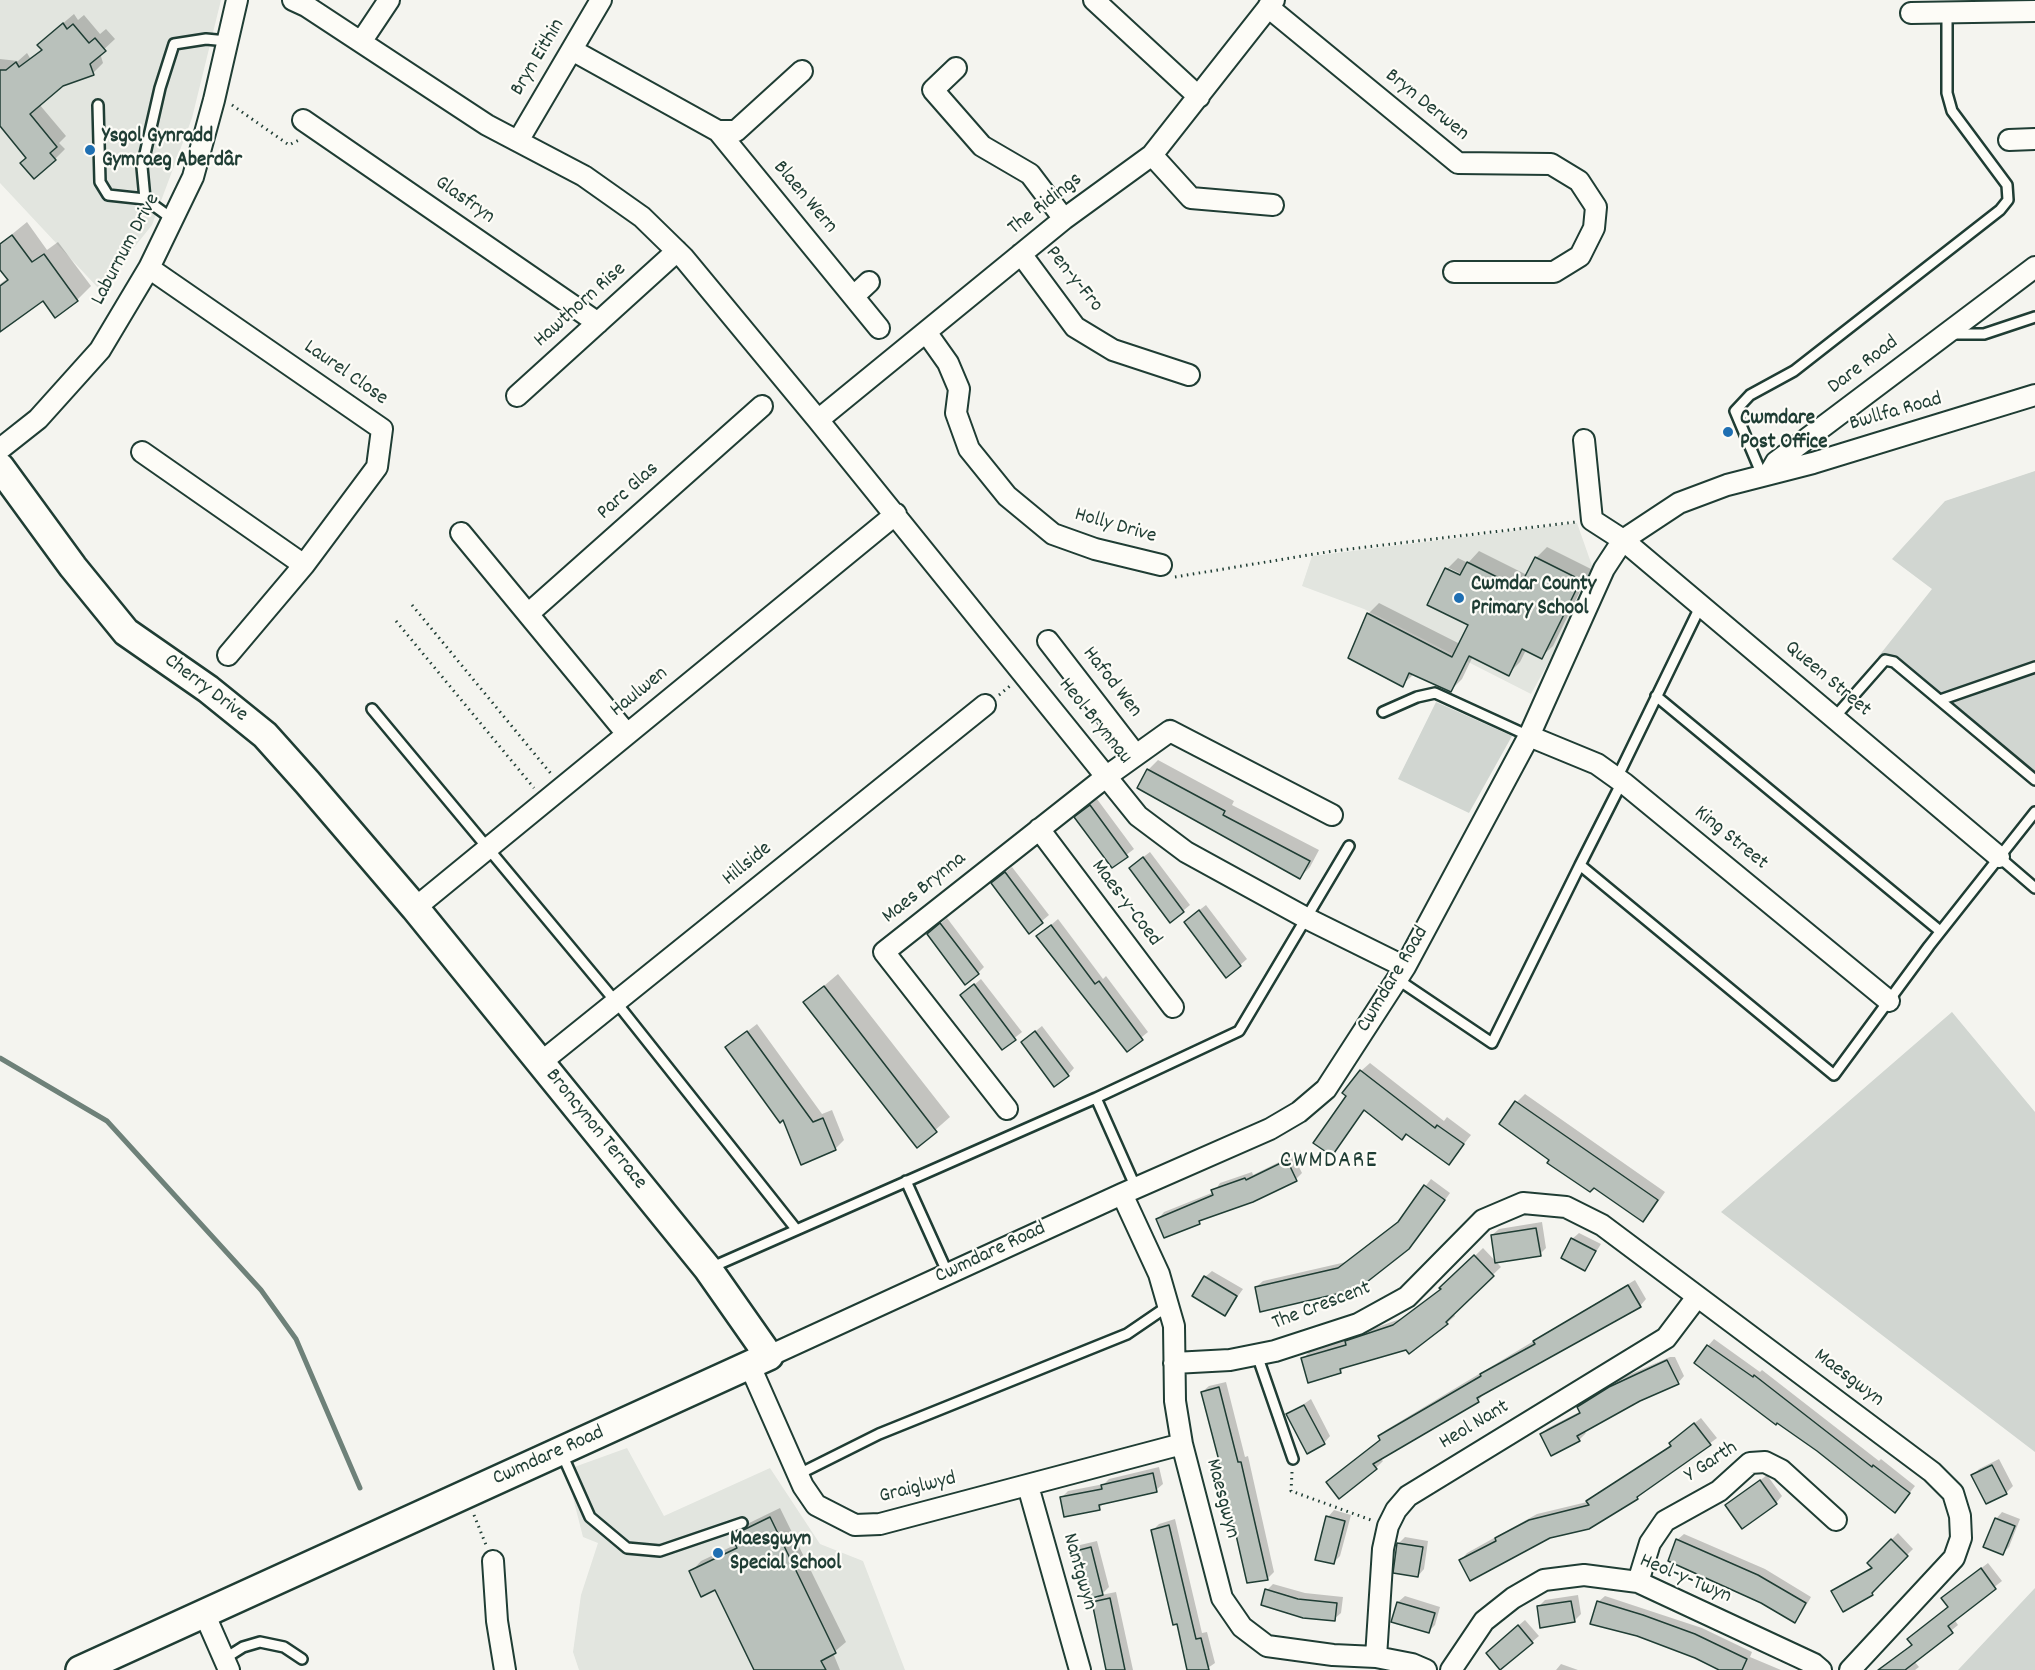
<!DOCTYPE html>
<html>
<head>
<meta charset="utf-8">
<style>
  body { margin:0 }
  canvas { display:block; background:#f4f4ef }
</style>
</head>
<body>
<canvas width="2035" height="1670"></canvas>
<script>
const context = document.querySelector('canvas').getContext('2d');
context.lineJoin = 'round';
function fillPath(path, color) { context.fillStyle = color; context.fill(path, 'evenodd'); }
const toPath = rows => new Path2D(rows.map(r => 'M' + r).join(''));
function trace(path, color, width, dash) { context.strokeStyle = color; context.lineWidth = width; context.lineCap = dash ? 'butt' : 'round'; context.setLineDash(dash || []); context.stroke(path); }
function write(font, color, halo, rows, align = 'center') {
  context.font = font + ' Dekko,sans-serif'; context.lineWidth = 4.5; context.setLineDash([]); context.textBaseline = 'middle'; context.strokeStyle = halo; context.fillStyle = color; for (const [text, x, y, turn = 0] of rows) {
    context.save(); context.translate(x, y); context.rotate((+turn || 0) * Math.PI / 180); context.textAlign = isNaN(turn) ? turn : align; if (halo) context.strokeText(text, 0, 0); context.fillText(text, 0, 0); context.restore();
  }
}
const built = toPath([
  [0,0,221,0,192,118,152,225,100,290,0,183],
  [1577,523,1596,577,1531,694,1364,609,1302,586,1312,556],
  [627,1448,664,1516,770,1468,820,1544,863,1561,905,1670,579,1670,573,1652,581,1595,598,1543,583,1537,566,1470]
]);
const green = toPath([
  [2035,471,2035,784,1878,657,1932,589,1892,559,1945,501],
  [1436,702,1512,736,1469,813,1398,779],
  [1952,1012,2035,1112,2035,1452,1721,1212],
  [2035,1588,2035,1670,1958,1670]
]);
const shadow = toPath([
  [74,14,78,20,84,15,100,34,106,29,115,39,100,53,103,63,93,73,63,84,39,104,66,136,59,143,65,149,55,159,28,157,0,123,0,59,18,61,27,53,30,58,42,49,49,35],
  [27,222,47,250,58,242,91,286,77,300,43,299,0,330,0,284,8,278,0,267,0,244],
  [1547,547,1591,569,1553,646,1541,657,1526,650,1520,662,1508,674,1473,656,1462,679,1451,690,1414,674,1402,685,1368,614,1379,603,1460,644,1470,625,1447,569,1458,558,1468,563,1479,551,1527,575,1536,558],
  [1449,568,1467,577,1466,580,1449,571],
  [1158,760,1234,801,1232,805,1319,850,1310,867,1300,877,1148,770],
  [1097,799,1134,849,1112,866,1083,811],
  [1150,852,1190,905,1171,921,1138,861],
  [1012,867,1049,915,1029,932,999,877],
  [1206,905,1247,959,1240,965,1193,915],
  [947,918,984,967,978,973,933,930],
  [1058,919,1103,979,1106,976,1148,1032,1127,1049,1038,936],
  [838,974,950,1117,917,1146,805,1002],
  [981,979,1022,1032,1002,1048,962,995],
  [757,1024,822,1114,832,1110,844,1140,835,1149,784,1118,727,1047],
  [1042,1026,1074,1068,1068,1075,1022,1042],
  [1370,1063,1444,1121,1447,1117,1471,1135,1449,1163,1407,1132,1365,1109,1331,1154,1348,1095,1361,1071],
  [1525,1094,1665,1192,1651,1212,1643,1220,1551,1159,1517,1102],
  [1293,1155,1302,1173,1296,1179,1204,1217,1199,1222,1158,1219,1164,1212,1214,1192,1220,1183,1252,1172,1253,1175],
  [1431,1179,1450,1193,1416,1241,1357,1288,1256,1287,1263,1281,1346,1262,1401,1219],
  [1542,1222,1546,1248,1540,1254,1492,1235,1499,1229],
  [1579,1233,1601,1244,1585,1269,1572,1239],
  [1483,1248,1501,1267,1453,1313,1455,1316,1447,1323,1406,1348,1346,1366,1340,1372,1303,1359,1310,1351,1403,1318,1442,1288],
  [1212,1271,1243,1289,1225,1314,1205,1277],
  [1635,1280,1646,1299,1640,1306,1484,1393,1478,1401,1380,1458,1383,1461,1376,1468,1339,1497,1328,1482,1381,1439,1380,1436,1386,1430],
  [1714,1339,1760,1372,1762,1370,1879,1461,1881,1459,1915,1486,1901,1504,1777,1422,1708,1346],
  [1670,1357,1675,1357,1684,1376,1678,1383,1639,1400,1584,1431,1586,1433,1579,1440,1541,1434,1548,1428,1581,1411,1579,1407,1585,1400,1624,1377],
  [1226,1382,1245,1457,1248,1456,1274,1572,1267,1579,1219,1456,1202,1392,1209,1386],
  [1311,1399,1330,1436,1324,1443,1288,1415],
  [1701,1418,1717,1438,1637,1498,1461,1560,1467,1553,1537,1514,1587,1502,1672,1445,1677,1437],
  [1999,1459,2013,1486,2006,1493,1973,1475,1979,1469],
  [1159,1467,1163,1484,1156,1490,1105,1502,1099,1508,1061,1498,1068,1491,1104,1484,1109,1479],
  [1767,1475,1782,1496,1776,1503,1727,1506],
  [780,1508,846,1642,833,1653,840,1670,756,1670,716,1588,691,1572,701,1561,737,1544,733,1536,743,1526],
  [1334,1510,1351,1515,1340,1556,1334,1562,1328,1517],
  [2002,1512,2020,1519,2009,1547,2003,1553,1996,1519],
  [1175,1519,1202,1633,1207,1632,1215,1663,1205,1670,1189,1670,1153,1530,1159,1524],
  [1898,1533,1913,1549,1877,1585,1879,1587,1872,1594,1833,1592,1873,1567,1869,1563],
  [1684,1534,1765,1569,1811,1597,1801,1614,1794,1621,1677,1540],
  [1405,1537,1428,1541,1424,1569,1418,1576,1398,1544],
  [1097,1541,1109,1587,1101,1595,1116,1592,1133,1670,1108,1670,1093,1602,1102,1594,1074,1552,1080,1545],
  [1988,1563,2002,1581,1954,1619,1958,1625,1914,1661,1919,1667,1915,1670,1878,1670,1913,1644,1915,1633,1949,1606,1950,1592],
  [1273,1584,1305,1593,1343,1597,1341,1613,1334,1619,1267,1590],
  [1578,1595,1581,1614,1574,1621,1538,1607,1545,1600],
  [1405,1596,1440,1607,1435,1625,1428,1632,1398,1602],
  [1605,1596,1702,1628,1752,1652,1750,1657,1781,1670,1724,1670,1598,1602],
  [1525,1620,1539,1636,1501,1668,1494,1646],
  [1561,1664,1578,1670,1556,1670]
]);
const stream = toPath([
  [0,1058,107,1121,261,1290,296,1339,360,1488]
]);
const building = toPath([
  [63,23,67,29,73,24,89,43,95,38,106,51,90,64,94,75,63,86,30,114,57,147,50,153,56,160,34,179,20,163,26,158,0,126,0,70,6,70,16,62,19,67,42,50,37,45,63,23],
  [12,235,32,262,44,254,78,301,55,318,43,301,0,332,0,286,8,280,0,270,0,244,12,235],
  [1535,557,1581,580,1542,659,1522,649,1509,676,1469,656,1451,692,1409,673,1403,687,1348,658,1367,613,1452,657,1468,625,1427,605,1445,568,1460,575,1467,562,1519,588,1535,557],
  [1147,769,1225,811,1223,815,1310,861,1300,879,1137,788,1147,769],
  [1090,805,1128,857,1112,868,1074,817,1090,805],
  [1143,857,1184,912,1170,923,1129,868,1143,857],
  [1005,872,1043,923,1029,934,991,883,1005,872],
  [1199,910,1241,966,1226,978,1184,922,1199,910],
  [940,923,979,974,965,985,927,934,940,923],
  [1051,925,1095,984,1099,981,1143,1040,1127,1052,1036,936,1051,925],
  [974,984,1016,1040,1002,1050,960,995,974,984],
  [824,986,937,1132,917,1148,803,1002,824,986],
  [747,1031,813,1122,823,1118,836,1150,801,1165,783,1120,780,1123,725,1047,747,1031],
  [1035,1031,1069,1076,1054,1087,1021,1042,1035,1031],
  [1360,1070,1435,1128,1437,1125,1464,1144,1449,1165,1406,1134,1402,1140,1364,1110,1332,1156,1313,1143,1346,1096,1342,1093,1360,1070],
  [1515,1101,1658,1200,1643,1222,1594,1188,1590,1192,1547,1163,1549,1160,1499,1124,1515,1101],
  [1287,1160,1297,1181,1253,1202,1199,1221,1200,1224,1164,1238,1156,1219,1213,1195,1211,1190,1245,1178,1246,1180,1287,1160],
  [1424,1185,1445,1200,1409,1249,1358,1289,1260,1312,1255,1287,1338,1268,1398,1222,1424,1185],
  [1536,1228,1541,1256,1495,1263,1491,1235,1536,1228],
  [1571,1238,1596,1251,1585,1271,1561,1258,1571,1238],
  [1474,1255,1494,1276,1446,1322,1448,1324,1409,1354,1406,1350,1340,1369,1341,1373,1308,1383,1301,1358,1346,1345,1345,1341,1393,1325,1441,1289,1439,1288,1474,1255],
  [1204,1276,1237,1296,1225,1316,1192,1296,1204,1276],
  [1628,1285,1641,1307,1477,1398,1479,1402,1373,1464,1377,1469,1339,1499,1326,1482,1380,1440,1378,1436,1481,1376,1480,1374,1535,1344,1533,1341,1628,1285],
  [1707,1345,1753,1377,1754,1375,1872,1467,1873,1465,1910,1493,1895,1513,1817,1451,1777,1423,1776,1425,1694,1363,1707,1345],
  [1667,1360,1679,1384,1640,1401,1577,1436,1580,1441,1551,1456,1540,1434,1580,1413,1577,1407,1609,1387,1667,1360],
  [1219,1387,1238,1462,1241,1462,1268,1580,1247,1583,1228,1500,1225,1501,1218,1457,1201,1392,1219,1387],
  [1304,1405,1325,1444,1307,1454,1286,1414,1304,1405],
  [1694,1423,1711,1445,1637,1497,1638,1499,1589,1529,1550,1538,1470,1581,1459,1560,1496,1541,1495,1538,1529,1520,1589,1505,1586,1501,1671,1446,1669,1443,1694,1423],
  [1992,1465,2007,1494,1986,1504,1971,1475,1992,1465],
  [1153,1473,1157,1492,1099,1505,1100,1510,1064,1517,1060,1497,1102,1489,1101,1485,1153,1473],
  [1760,1480,1777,1504,1742,1529,1725,1505,1760,1480],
  [1326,1516,1345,1521,1334,1564,1315,1560,1326,1516],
  [770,1517,836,1653,821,1661,826,1670,754,1670,715,1590,701,1597,689,1571,737,1548,731,1536,770,1517],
  [1995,1518,2015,1526,2003,1555,1983,1547,1995,1518],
  [1169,1525,1196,1639,1201,1638,1209,1670,1187,1670,1177,1624,1173,1625,1151,1530,1169,1525],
  [1676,1539,1758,1575,1806,1603,1795,1623,1761,1603,1668,1561,1676,1539],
  [1891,1539,1908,1556,1872,1593,1873,1595,1843,1612,1831,1591,1872,1568,1867,1563,1891,1539],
  [1397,1543,1423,1547,1418,1577,1393,1573,1397,1543],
  [1091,1547,1103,1595,1085,1600,1072,1552,1091,1547],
  [1981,1568,1996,1589,1948,1626,1953,1633,1905,1670,1878,1670,1912,1645,1907,1639,1948,1607,1941,1598,1981,1568],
  [1265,1589,1298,1599,1337,1603,1335,1621,1303,1618,1261,1605,1265,1589],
  [1110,1598,1118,1636,1125,1670,1106,1670,1092,1602,1110,1598],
  [1571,1601,1575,1622,1540,1628,1537,1606,1571,1601],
  [1597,1601,1643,1615,1695,1634,1747,1659,1742,1670,1719,1670,1695,1658,1637,1636,1590,1624,1597,1601],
  [1397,1602,1435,1613,1429,1633,1391,1622,1397,1602],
  [1518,1625,1533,1643,1500,1670,1486,1653,1518,1625]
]);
const path = toPath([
  [232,105,289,145,299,140],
  [1175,577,1333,551,1576,522],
  [412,605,552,775],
  [396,621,534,788],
  [999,695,1010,686],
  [1292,1472,1291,1491,1371,1520],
  [474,1515,486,1545]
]);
const lane = toPath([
  [98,105,100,182,108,195,145,199],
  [171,218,145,199,142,167,160,88,174,44,206,39,227,41],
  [1950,334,1984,334,2035,317],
  [1762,475,1735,411,1750,395,1794,371,2000,210,2008,200,2007,185,1952,111,1947,93,1947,12],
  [1656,696,1940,931],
  [1940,700,2035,667],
  [372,709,616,1002,796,1229],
  [1383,712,1417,697,1435,693,1529,736],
  [1834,718,1885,660,1894,662,2035,780],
  [1617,778,1701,605],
  [1622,782,1580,865,1834,1075,1929,946,2035,812],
  [1999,857,2035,888],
  [1397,979,1492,1043,1580,865],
  [1096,1098,1136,1188],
  [906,1181,948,1274],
  [710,1268,1096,1098,1239,1031,1349,846],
  [1257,1355,1293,1459],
  [562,1454,590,1517,627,1548,660,1551,742,1523],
  [797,1475,879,1434,1127,1334,1168,1306],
  [224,1659,243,1647,260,1642,284,1647,302,1659]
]);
const street = toPath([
  [293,0,306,6,487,125,584,176,642,217,683,257,818,420,1138,816,1186,852,1308,919,1405,967],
  [1094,0,1199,97],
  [1268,7,1458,163,1551,164,1579,181,1596,207,1594,228,1580,256,1554,272,1454,272],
  [1911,13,2035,11],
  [361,42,389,0],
  [572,50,718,131,736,131,802,71],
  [956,68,933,90,982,146,1030,174,1064,219],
  [303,120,598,323],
  [718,131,879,328],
  [2009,140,2035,139],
  [518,141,601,0],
  [1152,155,1191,198,1273,205],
  [1021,254,1075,327,1113,350,1189,375],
  [149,268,382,429,377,467,304,565,228,655],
  [854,296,869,282],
  [926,332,948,363,959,389,956,413,969,449,1007,496,1053,534,1095,549,1161,565],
  [517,396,677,251],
  [818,420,1064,219,1152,155,1274,0],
  [1584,440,1592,520,1623,540,1999,857],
  [0,449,38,419,100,350,149,268,193,177,214,100,237,0],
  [142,452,304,565],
  [1769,474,1776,462,2035,267],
  [461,533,627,734],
  [528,614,762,406],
  [1048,641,1136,755],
  [1529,736,1597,764,1625,784,1889,1001],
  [1039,829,1173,1007],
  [415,908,896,514],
  [540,1063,985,705],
  [1007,1109,884,952,1107,776,1170,731,1332,815],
  [1122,1194,1159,1274,1174,1326,1175,1401,1182,1444,1222,1598,1242,1627,1267,1646,1333,1655,1376,1657,1412,1664,1426,1670],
  [769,1356,1122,1194,1270,1129,1299,1112,1326,1089,1405,967,1529,736,1604,569,1623,540,1679,503,1727,485,1813,463,2035,395],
  [1174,1363,1230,1360,1275,1351,1358,1324,1407,1297,1483,1220,1523,1203,1566,1207,1602,1225,1932,1472,1953,1493,1960,1516,1961,1538,1954,1558,1850,1670],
  [750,1366,803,1486,816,1505,855,1525,880,1524,1182,1444],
  [1028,1486,1080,1670],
  [493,1561,497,1621,505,1670],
  [1638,1582,1650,1543,1665,1521,1719,1491,1750,1463,1765,1462,1781,1470,1836,1520],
  [204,1613,229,1670],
  [1376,1657,1383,1549,1388,1526,1396,1510,1408,1496,1666,1338,1697,1297],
  [1451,1670,1484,1621,1513,1598,1544,1580,1584,1575,1638,1582,1814,1664,1821,1670]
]);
const secondary = toPath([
  [0,467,73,567,126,632,208,689,265,735,308,783,415,908,708,1269,769,1356,80,1670]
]);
const markers = [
  [90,150,6,"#1f6fb2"],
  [1728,432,6,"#1f6fb2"],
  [1459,598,6,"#1f6fb2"],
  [718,1553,6,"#1f6fb2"]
];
const streetNames = [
  ["Bryn Eithin",539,58,-59],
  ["Bryn Derwen",1426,106,39],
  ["Blaen Wern",804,198,50],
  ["Glasfryn",464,201,35],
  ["The Ridings",1046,205,-38],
  ["Laburnum Drive",127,250,-62],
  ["Pen-y-Fro",1073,280,51],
  ["Hawthorn Rise",581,306,-42],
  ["Dare Road",1864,366,-37],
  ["Laurel Close",345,374,35],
  ["Bwllfa Road",1896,413,-16],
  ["Parc Glas",629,492,-42],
  ["Holly Drive",1115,527,16],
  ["Queen Street",1827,680,40],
  ["Hafod Wen",1111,683,52],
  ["Cherry Drive",205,689,37],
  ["Haulwen",640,693,-39],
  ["Heol Brynnau",1094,722,51],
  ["King Street",1730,839,39],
  ["Hillside",748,865,-39],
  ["Maes Brynna",925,889,-39],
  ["Maes-y-Coed",1125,904,53],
  ["Cwmdare Road",1394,980,-59],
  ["Broncynon Terrace",595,1130,51],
  ["Cwmdare Road",991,1254,-25],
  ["The Crescent",1322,1307,-21],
  ["Maesgwyn",1848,1379,37],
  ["Heol Nant",1475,1426,-31],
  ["Cwmdare Road",549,1457,-24],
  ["Y Garth",1712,1463,-33],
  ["Graiglwyd",918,1489,-14],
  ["Maesgwyn",1221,1499,75],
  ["Nantgwyn",1078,1572,74],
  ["Heol-y-Twyn",1685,1580,23]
];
const poiNames = [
  ["Ysgol Gynradd",102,138],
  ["Gymraeg Aberdâr",102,162],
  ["Cwmdare",1740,420],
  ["Post Office",1740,444],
  ["Cwmdar County",1471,586],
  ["Primary School",1471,610],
  ["Maesgwyn",730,1541],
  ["Special School",730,1565]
];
const quarterNames = [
  ["CWMDARE",1329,1163]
];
fillPath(built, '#e2e5df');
fillPath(green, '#d1d6d1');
fillPath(shadow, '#0003');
trace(stream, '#6e8179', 5);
fillPath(building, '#b9c1bb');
trace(building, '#1f3d34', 1.5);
trace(lane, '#1f3d34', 14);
trace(street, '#1f3d34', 24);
trace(secondary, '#1f3d34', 32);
trace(path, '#1f3d34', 3, [1.5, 4.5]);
trace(lane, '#fdfcf7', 9);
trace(street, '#fdfcf7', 20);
trace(secondary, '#fdfcf7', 27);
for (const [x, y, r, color] of markers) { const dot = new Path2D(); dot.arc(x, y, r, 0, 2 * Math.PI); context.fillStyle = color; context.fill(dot); trace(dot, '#fdfcf7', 2); }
write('21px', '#1f3d34', '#fdfcf7', streetNames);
write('bold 21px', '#1f3d34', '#fdfcf7', poiNames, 'left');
context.letterSpacing = '1.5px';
write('24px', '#1f3d34', '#fdfcf7', quarterNames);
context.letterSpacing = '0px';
</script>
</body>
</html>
